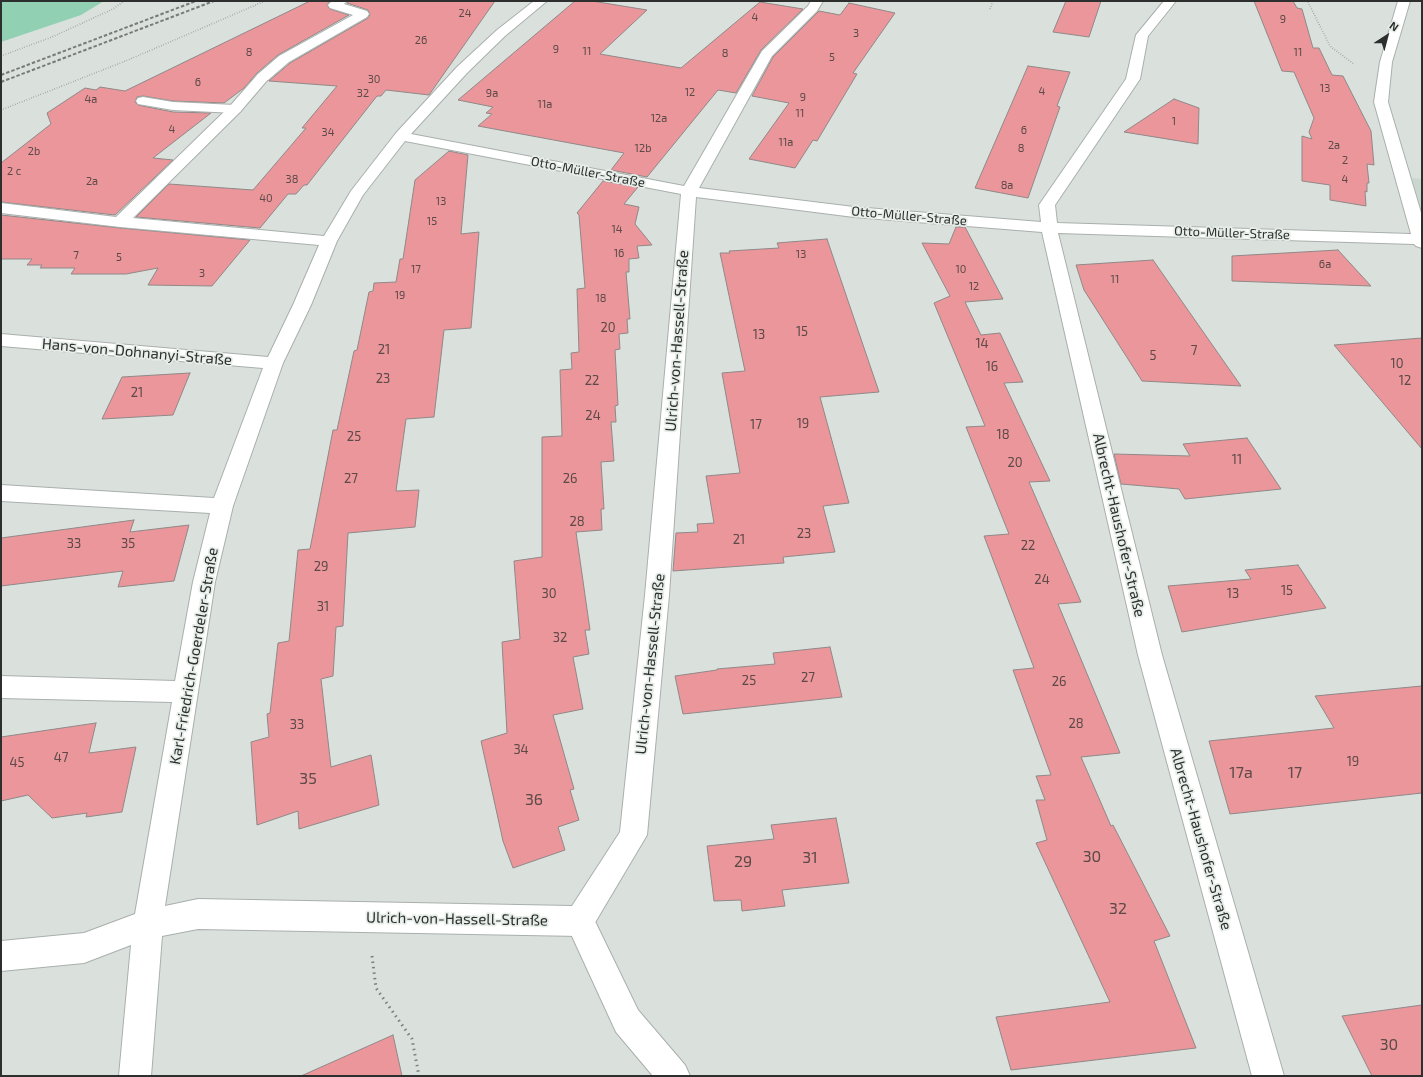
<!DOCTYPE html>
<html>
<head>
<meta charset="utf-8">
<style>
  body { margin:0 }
  #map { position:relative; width:1423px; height:1077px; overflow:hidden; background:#dae1dd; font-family:"Exo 2",sans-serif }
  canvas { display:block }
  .frame { position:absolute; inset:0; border:2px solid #2c2f2d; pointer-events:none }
  .north { position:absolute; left:1367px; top:16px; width:40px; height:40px; -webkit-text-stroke:3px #e7eeea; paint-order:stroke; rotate:36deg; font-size:11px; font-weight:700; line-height:16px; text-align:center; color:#2c2f2d }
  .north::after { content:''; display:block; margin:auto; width:14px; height:18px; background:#2c2f2d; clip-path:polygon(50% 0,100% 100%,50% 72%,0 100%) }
</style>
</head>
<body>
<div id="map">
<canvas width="1423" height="1077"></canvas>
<div class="frame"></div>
<div class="north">N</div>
</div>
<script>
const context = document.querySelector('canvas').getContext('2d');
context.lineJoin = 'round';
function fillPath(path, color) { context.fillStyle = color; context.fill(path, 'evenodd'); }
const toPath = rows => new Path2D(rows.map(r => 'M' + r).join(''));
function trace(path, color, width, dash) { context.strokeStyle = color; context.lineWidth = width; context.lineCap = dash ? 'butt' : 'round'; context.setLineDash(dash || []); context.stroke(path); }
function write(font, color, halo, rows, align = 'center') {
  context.font = font + ' "Exo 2",sans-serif'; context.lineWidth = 3.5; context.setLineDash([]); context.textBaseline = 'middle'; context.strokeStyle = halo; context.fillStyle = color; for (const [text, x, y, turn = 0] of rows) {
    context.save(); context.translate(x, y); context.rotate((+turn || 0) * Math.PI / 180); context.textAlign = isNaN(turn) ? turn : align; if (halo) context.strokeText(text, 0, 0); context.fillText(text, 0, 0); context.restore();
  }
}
const built = toPath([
  [1412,178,1422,179,1422,213]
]);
const green = toPath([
  [1,1,104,1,81,15,1,42]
]);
const building = toPath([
  [310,1,330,1,327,5,330,9,349,15,278,55,257,73,244,88,224,103,173,101,143,96,137,97,135,102,138,105,173,112,211,113,153,158,173,160,115,215,1,202,1,163,51,124,47,113,85,88,96,90,100,87,125,91,310,1],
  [348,1,495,1,429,95,386,90,381,96,377,96,307,185,304,185,296,194,288,194,260,228,136,217,169,184,253,190,306,128,302,128,337,86,269,81,290,63,368,18,370,15,368,10,347,3,348,1],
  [575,1,592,1,647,10,600,54,681,68,760,2,803,9,761,50,736,93,718,90,647,177,611,170,624,153,478,126,492,114,486,113,493,107,458,100,575,1],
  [1066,1,1101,1,1089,37,1053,32,1066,1],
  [1254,1,1293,1,1297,8,1302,9,1313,48,1319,48,1332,75,1343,76,1371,131,1374,165,1367,164,1369,183,1367,183,1367,192,1365,191,1366,206,1330,200,1330,185,1302,181,1302,136,1312,139,1309,132,1314,118,1294,72,1282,71,1254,1],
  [849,3,895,13,853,73,857,74,817,141,813,140,795,168,749,159,789,103,752,96,773,57,819,11,840,15,849,3],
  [1028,66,1070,72,1057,106,1060,107,1028,198,975,188,1028,66],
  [1174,99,1199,108,1198,144,1124,132,1174,99],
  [449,151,468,155,461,234,479,232,471,328,444,330,434,417,406,419,396,491,419,490,415,527,348,533,343,626,336,627,333,676,321,679,331,767,371,755,379,805,299,829,298,811,257,825,251,742,269,737,267,714,270,713,278,643,289,641,298,550,310,549,333,430,337,430,354,351,357,350,369,292,373,291,374,283,396,282,400,259,403,259,415,180,449,151],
  [603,181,638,187,624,204,639,207,635,224,652,245,637,246,639,258,629,259,629,272,626,272,630,319,627,319,628,333,619,334,620,349,615,350,618,405,615,406,616,422,611,422,614,461,601,462,604,509,601,509,602,530,576,532,590,630,585,630,589,654,573,657,583,709,553,715,574,789,570,790,579,820,558,827,565,850,513,868,503,841,481,741,507,733,502,642,520,639,514,561,542,557,542,437,562,436,560,370,572,369,571,353,579,352,577,289,585,288,579,215,577,213,603,181],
  [1,215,120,228,250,240,212,286,148,285,158,268,126,274,71,274,75,268,40,268,42,265,27,265,32,259,1,259,1,215],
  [956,227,965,227,1003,299,965,302,981,335,1000,333,1023,382,1004,383,1050,481,1029,482,1081,602,1058,604,1120,753,1081,757,1111,826,1113,825,1170,936,1154,941,1196,1048,1011,1070,996,1017,1110,1002,1036,843,1047,840,1036,800,1045,800,1036,776,1051,775,1013,670,1034,668,984,536,1009,534,966,427,985,426,934,303,950,296,922,243,949,244,956,227],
  [827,239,879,392,820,397,849,503,823,506,835,552,783,557,784,563,673,571,676,533,698,532,697,524,714,523,706,476,740,473,722,373,745,371,720,253,730,253,729,251,779,248,777,243,827,239],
  [1338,250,1371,286,1232,281,1232,256,1338,250],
  [1153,260,1241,386,1142,381,1084,290,1076,265,1153,260],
  [1422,338,1422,449,1334,345,1422,338],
  [190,373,173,415,102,419,122,377,190,373],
  [1247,438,1281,489,1185,499,1179,489,1121,484,1114,454,1190,456,1183,444,1247,438],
  [134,520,130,532,189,525,174,581,118,587,123,571,1,586,1,538,134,520],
  [1298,565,1326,608,1182,632,1168,586,1251,579,1245,570,1298,565],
  [830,647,842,697,683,714,675,676,717,670,717,669,775,664,773,653,830,647],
  [1422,686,1422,793,1230,814,1209,741,1334,728,1315,696,1422,686],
  [96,723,89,753,136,747,122,812,86,817,87,813,52,818,28,795,1,801,1,737,96,723],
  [836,818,849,883,782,890,785,906,742,911,741,900,714,901,707,846,774,839,771,825,836,818],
  [1422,1005,1422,1076,1372,1076,1342,1016,1422,1005],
  [393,1035,402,1076,301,1076,393,1035]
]);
const pathFar1 = toPath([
  [1308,2,1330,46,1354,64],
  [990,9,993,1],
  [1,56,52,37,113,9,124,1],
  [1,110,128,60,265,1]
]);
const path = toPath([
  [372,956,376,988,412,1039,419,1076]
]);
const service = toPath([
  [332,1,347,1,344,4,367,11,369,14,367,17,289,62,268,80,258,80,256,77,258,74,279,56,353,15,330,8,328,5,332,1],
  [143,97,173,102,235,105,240,106,242,109,240,112,235,113,173,110,138,104,136,101,138,98,143,97],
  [580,906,590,911,638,1010,685,1065,690,1076,653,1076,616,1032,565,921,570,911,580,906]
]);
const minor = toPath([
  [534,1,547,1,505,36,467,73,411,134,684,186,762,51,808,6,811,1,823,1,817,11,772,56,699,188,854,207,1041,222,1039,205,1126,79,1136,35,1164,1,1176,1,1148,36,1140,79,1055,205,1057,223,1411,234,1374,102,1380,62,1398,1,1410,1,1392,62,1388,102,1422,216,1422,248,1416,246,1414,244,1058,233,1162,655,1284,1076,1252,1076,1138,655,1042,232,854,217,696,197,669,595,647,835,590,931,580,936,198,929,162,936,151,1076,119,1076,131,945,84,963,1,971,1,941,84,933,135,914,172,702,1,698,1,676,175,681,193,582,210,513,1,501,1,485,214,498,263,368,1,346,1,334,268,357,293,305,319,245,120,227,1,213,1,203,116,217,230,106,258,74,263,73,268,74,270,77,240,112,133,218,324,236,351,191,396,133,457,67,497,30,534,1],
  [405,141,681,194,645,595,620,832,572,906,198,899,165,906,215,582,233,506,283,363,311,305,337,241,363,195,405,141]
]);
const rail = toPath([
  [1,75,196,1],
  [1,82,214,1]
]);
const farNumbernames = [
  ["24",465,13],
  ["4",755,17],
  ["9",1283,19],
  ["3",856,33],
  ["26",421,40],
  ["9",556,49],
  ["11",587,51],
  ["8",249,52],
  ["11",1298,52],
  ["8",725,53],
  ["5",832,57],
  ["30",374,79],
  ["6",198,82],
  ["13",1325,88],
  ["4",1042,91],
  ["12",690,92],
  ["32",363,93],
  ["9a",492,93],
  ["9",803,97],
  ["4a",91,99],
  ["11a",545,104],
  ["11",800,113],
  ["12a",659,118],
  ["1",1174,121],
  ["4",172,129],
  ["6",1024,130],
  ["34",328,132],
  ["11a",786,142],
  ["2a",1334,145],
  ["12b",643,148],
  ["8",1021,148],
  ["2b",34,151],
  ["2",1345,160],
  ["2 c",14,171],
  ["38",292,179],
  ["4",1345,179],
  ["2a",92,181],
  ["8a",1007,185],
  ["40",266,198],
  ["13",441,201],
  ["15",432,221],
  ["14",617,229],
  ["16",619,253],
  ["13",801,254],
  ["7",76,255],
  ["5",119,257],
  ["6a",1325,264],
  ["17",416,269],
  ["10",961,269],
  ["3",202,273],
  ["11",1115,279],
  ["12",974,286],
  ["19",400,295],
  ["18",601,298]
];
const farStreetnames = [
  ["Otto-Müller-Straße",588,172,11],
  ["Otto-Müller-Straße",909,216,5],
  ["Otto-Müller-Straße",1232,233,2]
];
const numberNames = [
  ["20",608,328],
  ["15",802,332],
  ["13",759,335],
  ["14",982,344],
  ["21",384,350],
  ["7",1194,351],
  ["5",1153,356],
  ["10",1397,364],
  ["16",992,367],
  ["23",383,379],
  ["22",592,381],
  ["12",1405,381],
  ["21",137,393],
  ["24",593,416],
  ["19",803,424],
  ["17",756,425],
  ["18",1003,435],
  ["25",354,437],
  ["11",1237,460],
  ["20",1015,463],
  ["27",351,479],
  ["26",570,479],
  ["28",577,522],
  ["23",804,534],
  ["21",739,540],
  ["33",74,544],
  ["35",128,544],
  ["22",1028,546],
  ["29",321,567],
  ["24",1042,580],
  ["15",1287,591],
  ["30",549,594],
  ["13",1233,594],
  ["31",323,607],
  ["32",560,638],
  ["27",808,678],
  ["25",749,681],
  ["26",1059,682],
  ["28",1076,724],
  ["33",297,725],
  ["34",521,750],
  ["47",61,758],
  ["19",1353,762],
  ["45",17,763]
];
const streetNames = [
  ["Ulrich-von-Hassell-Straße",677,341,-86],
  ["Hans-von-Dohnanyi-Straße",137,352,5],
  ["Albrecht-Haushofer-Straße",1119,525,77],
  ["Karl-Friedrich-Goerdeler-Straße",194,656,-80],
  ["Ulrich-von-Hassell-Straße",650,664,-84],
  ["Albrecht-Haushofer-Straße",1201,839,74],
  ["Ulrich-von-Hassell-Straße",457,919,1]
];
const nearNumbernames = [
  ["17a",1241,773],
  ["17",1295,773],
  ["35",308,779],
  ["36",534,800],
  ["30",1092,857],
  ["31",810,858],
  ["29",743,862],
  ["32",1118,909],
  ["30",1389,1045]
];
fillPath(built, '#c9d7cf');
fillPath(green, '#91d0b2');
fillPath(building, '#ea969a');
trace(building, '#8f8888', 1);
trace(service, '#a9afac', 2);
trace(minor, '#a9afac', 2);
trace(pathFar1, '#7c817e', 1.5, [0.5, 2]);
trace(path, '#7c817e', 3, [1.5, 4]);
fillPath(service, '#fff');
fillPath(minor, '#fff');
trace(rail, '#787c79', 2, [3.5, 2]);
write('11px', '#5c4948', null, farNumbernames);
write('13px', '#2c2f2d', '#e7eeea', farStreetnames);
write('13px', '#5c4948', null, numberNames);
write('15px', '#2c2f2d', '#e7eeea', streetNames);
write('16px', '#5c4948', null, nearNumbernames);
</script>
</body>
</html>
